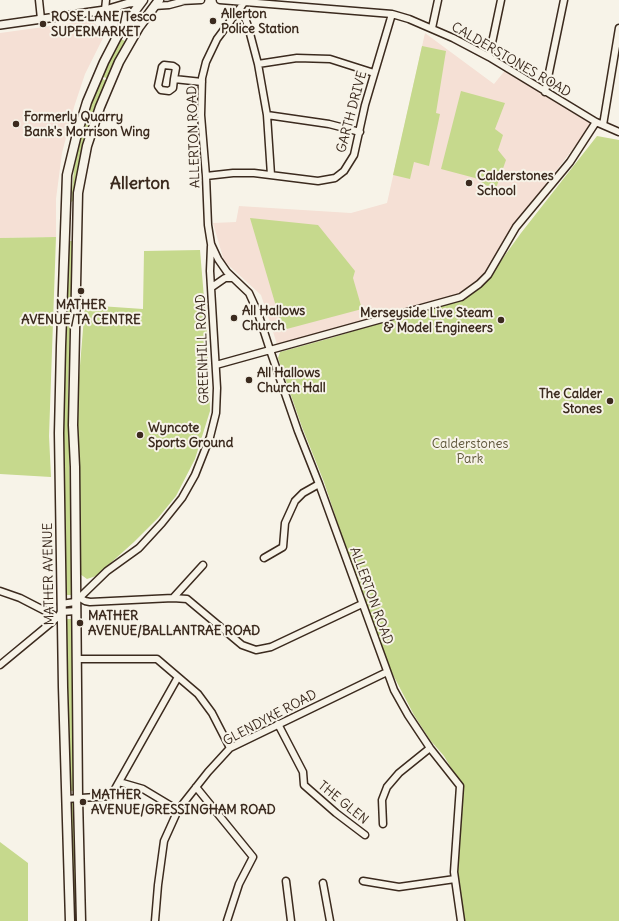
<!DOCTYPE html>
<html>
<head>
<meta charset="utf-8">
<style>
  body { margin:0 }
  canvas { display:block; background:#f7f3e8 }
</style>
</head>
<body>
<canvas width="619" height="921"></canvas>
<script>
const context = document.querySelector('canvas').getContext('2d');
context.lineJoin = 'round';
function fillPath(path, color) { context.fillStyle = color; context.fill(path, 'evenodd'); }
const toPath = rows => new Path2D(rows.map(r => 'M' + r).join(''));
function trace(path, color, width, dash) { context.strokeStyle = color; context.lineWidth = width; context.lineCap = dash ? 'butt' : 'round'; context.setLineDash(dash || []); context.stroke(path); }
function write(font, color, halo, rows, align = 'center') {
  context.font = font + ' Delius,sans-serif'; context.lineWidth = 4; context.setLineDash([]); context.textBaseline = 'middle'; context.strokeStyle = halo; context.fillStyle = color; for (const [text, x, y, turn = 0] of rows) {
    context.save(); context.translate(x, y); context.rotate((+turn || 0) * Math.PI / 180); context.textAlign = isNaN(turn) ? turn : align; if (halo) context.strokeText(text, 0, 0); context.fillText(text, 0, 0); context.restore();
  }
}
const built = toPath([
  [87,21,94,23,101,29,103,38,85,74,74,107,62,153,56,199,56,237,0,238,0,33],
  [425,33,494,84,507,68,593,123,515,224,479,283,461,294,277,344,261,295,224,261,213,223,236,222,239,206,351,213,387,203]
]);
const green = toPath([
  [121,39,127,42,109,79,101,76],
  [422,46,446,51,436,113,440,114,429,166,414,162,410,179,393,175],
  [100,78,107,81,86,142,80,155,73,201,71,202,74,169,81,136],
  [461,91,505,103,495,129,503,135,498,150,506,160,495,191,475,178,441,169],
  [597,136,619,140,619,921,462,921,455,869,463,788,444,756,430,740,414,715,391,671,378,643,371,618,358,584,324,482,302,427,278,358,280,352,331,338,389,320,461,300,490,276,521,233],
  [250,218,318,225,355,271,353,278,362,309,283,330],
  [56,237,49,436,51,477,0,474,0,238],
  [69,241,73,241,68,390,72,595,65,595,61,433,66,286],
  [200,250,207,334,210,411,195,459,176,496,158,518,134,542,96,576,87,579,80,574,77,402,85,305,143,309,144,251],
  [65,619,72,619,76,790,74,791,68,791],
  [68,801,75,801,78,921,71,921],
  [0,842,28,863,28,921,0,921]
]);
const minor = toPath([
  [39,0,41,19],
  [220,0,392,14,409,19,453,38,489,57,596,122,619,132],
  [246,0,217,39,206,62,202,78,201,115,206,176,208,225,211,244,218,259,227,272,249,293,258,313,270,350,298,431,319,484,394,690,408,715,430,748,460,786,454,872,461,921],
  [181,1,201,0],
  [154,6,169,5,184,1],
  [240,9,243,13,248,26,258,64,267,115,271,175],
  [105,10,106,0],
  [128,20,139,27],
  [432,28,438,0],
  [489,57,501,0],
  [258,64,297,58,330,59,374,73],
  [174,79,176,68,173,66,164,65,162,67,158,86,161,90,169,91,173,88,174,79,202,82],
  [545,92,564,0],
  [267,115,329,124,360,132],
  [603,125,619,28],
  [206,176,233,173,254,173,318,181,335,178,344,171,354,155,365,105,392,14],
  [212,287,225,278,233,278],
  [216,365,461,297,479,284,488,275,516,227,570,162,596,122],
  [264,558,283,547,285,523,295,501,303,493,319,484],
  [0,591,20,598,53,615,57,618],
  [80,598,85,601,90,602,173,598,187,599,242,645,256,650,271,647,362,604],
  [173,598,203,565],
  [61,604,75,602,107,571,139,548,162,523,182,498,195,475,210,437,216,413,217,388,210,271,211,246],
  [77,659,157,659,198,694,212,713,230,748],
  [0,665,58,617,61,612,76,611],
  [278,724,303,772,304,785,336,813,365,835],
  [119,782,143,789,178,810],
  [196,787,253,857,239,884,227,921],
  [66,799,111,796,178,677],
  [383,824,382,800,387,787,399,773,430,748],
  [286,881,291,921],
  [363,881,399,887,455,879],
  [323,883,330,921],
  [155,921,158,885,164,841,178,810,208,772,230,748,387,672]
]);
const tertiary = toPath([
  [105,10,125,14,128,20,122,20,105,10],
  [0,25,105,10,129,3,141,2]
]);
const secondary = toPath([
  [70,921,63,687,59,433,61,346,67,175,76,138,87,102,104,62,120,31,143,0],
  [81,921,78,798,75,467,73,425,78,193,87,146,100,107,119,62,139,27,159,0]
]);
const markers = [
  [213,21,4,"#3b2a1e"],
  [43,24,4,"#3b2a1e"],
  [16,124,4,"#3b2a1e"],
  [469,183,4,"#3b2a1e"],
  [81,291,4,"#3b2a1e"],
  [234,318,4,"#3b2a1e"],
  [501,320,4,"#3b2a1e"],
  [249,380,4,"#3b2a1e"],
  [610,401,4,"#3b2a1e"],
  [140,435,4,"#3b2a1e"],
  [80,623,4,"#3b2a1e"],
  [83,802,4,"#3b2a1e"]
];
const poiNames = [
  ["Allerton",221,14],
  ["Police Station",221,29],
  ["ROSE LANE/Tesco",51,17],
  ["SUPERMARKET",51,32],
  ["Formerly Quarry",24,117],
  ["Bank's Morrison Wing",24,132],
  ["Calderstones",477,176],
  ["School",477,191],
  ["MATHER",81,305,"center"],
  ["AVENUE/TA CENTRE",81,320,"center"],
  ["All Hallows",242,311],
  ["Church",242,326],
  ["Merseyside Live Steam",493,313,"right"],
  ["& Model Engineers",493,328,"right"],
  ["All Hallows",257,373],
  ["Church Hall",257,388],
  ["The Calder",602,394,"right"],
  ["Stones",602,409,"right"],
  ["Wyncote",148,428],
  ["Sports Ground",148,443],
  ["MATHER",88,616],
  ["AVENUE/BALLANTRAE ROAD",88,631],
  ["MATHER",91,795],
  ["AVENUE/GRESSINGHAM ROAD",91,810]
];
const streetNames = [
  ["CALDERSTONES ROAD",511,60,30],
  ["GARTH DRIVE",352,112,-75],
  ["ALLERTON ROAD",194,137,-92],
  ["GREENHILL ROAD",203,349,-92],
  ["MATHER AVENUE",49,574,-91],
  ["ALLERTON ROAD",371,596,70],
  ["GLENDYKE ROAD",270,718,-28],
  ["THE GLEN",343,803,39]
];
const parkNames = [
  ["Calderstones",470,444],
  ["Park",470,459]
];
const districtNames = [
  ["Allerton",140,184]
];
fillPath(built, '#f5e0d5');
fillPath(green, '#c6d98d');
trace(minor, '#3b2a1e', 9);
trace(tertiary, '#3b2a1e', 10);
trace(secondary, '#3b2a1e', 11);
trace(minor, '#f7f3e8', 6);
trace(tertiary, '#f7f3e8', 7);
trace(secondary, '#f7f3e8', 8);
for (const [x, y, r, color] of markers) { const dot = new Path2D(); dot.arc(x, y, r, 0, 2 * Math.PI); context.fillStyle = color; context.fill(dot); trace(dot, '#f7f3e8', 1.5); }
write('bold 13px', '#3b2a1e', '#f7f3e8', poiNames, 'left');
write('13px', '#3b2a1e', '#f7f3e8', streetNames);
write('13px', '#5e563a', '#f7f3e8', parkNames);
write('bold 17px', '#3b2a1e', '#f7f3e8', districtNames);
</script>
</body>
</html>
